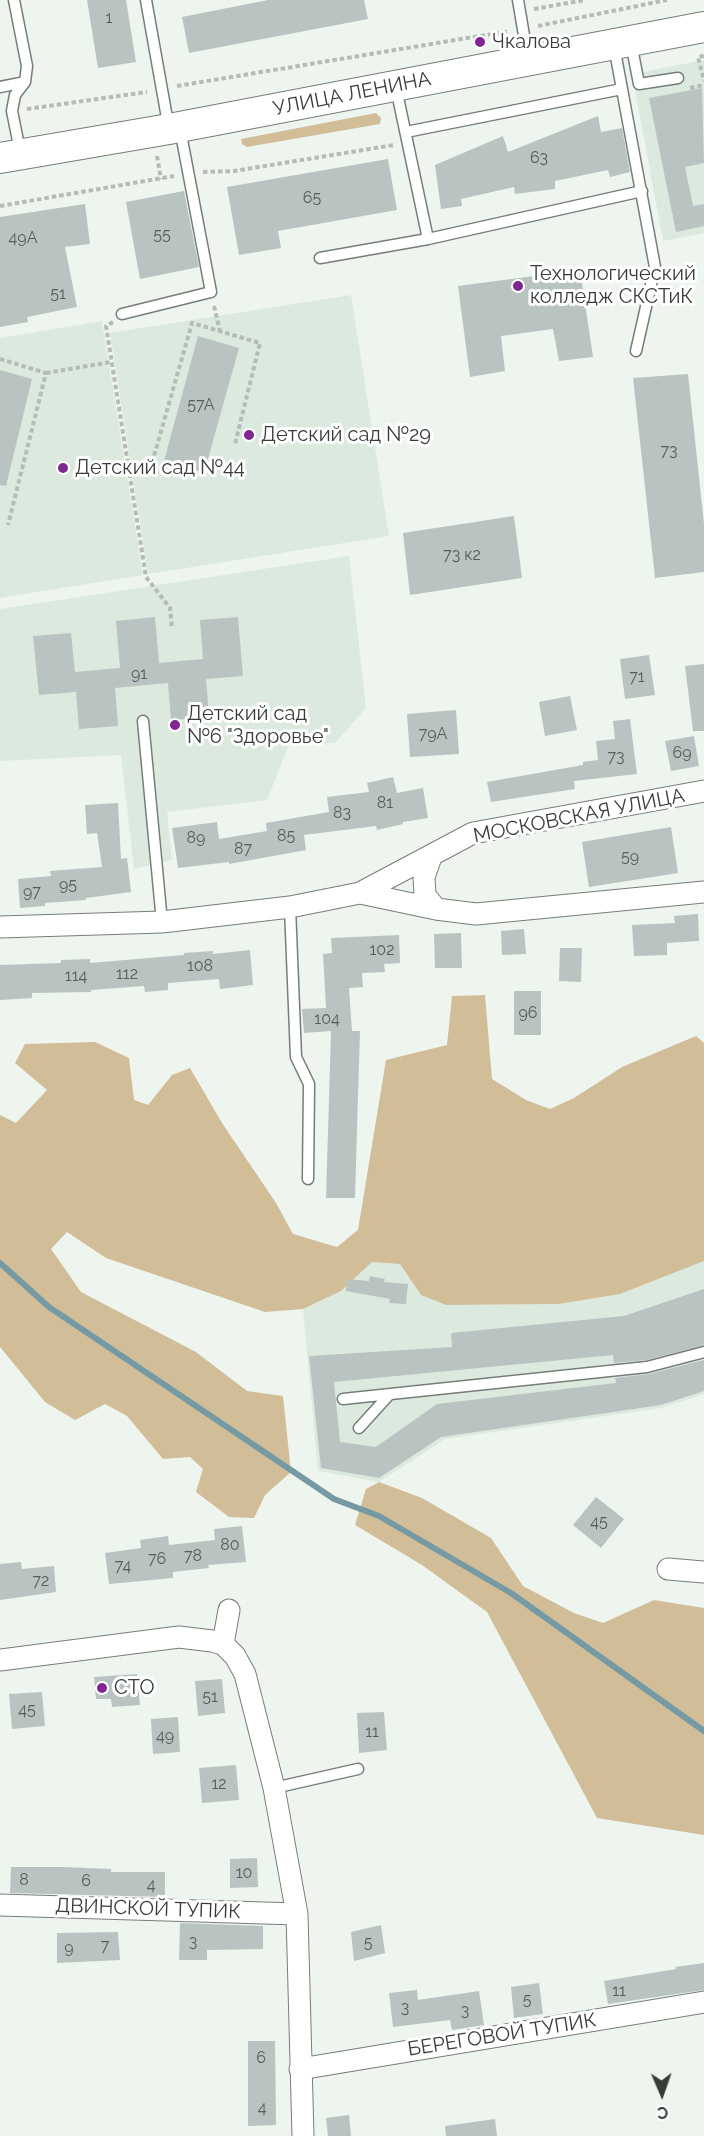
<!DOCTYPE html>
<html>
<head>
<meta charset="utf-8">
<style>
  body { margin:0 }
  #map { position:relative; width:704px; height:2136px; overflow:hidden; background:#eef5ef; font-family:Raleway,sans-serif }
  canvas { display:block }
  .north { position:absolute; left:632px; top:2064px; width:60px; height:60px; -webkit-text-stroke:4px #fff; paint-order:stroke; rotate:178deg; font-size:16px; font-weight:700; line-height:24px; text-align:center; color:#383b38 }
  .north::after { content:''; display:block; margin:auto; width:21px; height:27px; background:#383b38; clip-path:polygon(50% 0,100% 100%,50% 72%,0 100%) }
</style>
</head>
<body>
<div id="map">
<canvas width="704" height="2136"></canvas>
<div class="north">С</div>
</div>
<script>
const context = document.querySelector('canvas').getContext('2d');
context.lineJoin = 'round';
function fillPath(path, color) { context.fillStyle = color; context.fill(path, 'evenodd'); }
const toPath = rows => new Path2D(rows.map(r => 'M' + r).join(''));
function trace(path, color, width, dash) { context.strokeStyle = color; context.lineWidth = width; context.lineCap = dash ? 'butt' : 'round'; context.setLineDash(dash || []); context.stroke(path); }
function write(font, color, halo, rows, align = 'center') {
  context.font = font + ' Raleway,sans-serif'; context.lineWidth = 6; context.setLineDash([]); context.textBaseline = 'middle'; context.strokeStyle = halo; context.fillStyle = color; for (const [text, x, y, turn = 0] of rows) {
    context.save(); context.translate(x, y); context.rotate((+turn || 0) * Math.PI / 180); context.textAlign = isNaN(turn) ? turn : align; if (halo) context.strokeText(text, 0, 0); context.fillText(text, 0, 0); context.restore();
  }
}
const built = toPath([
  [704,60,704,233,663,241,632,74],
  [351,295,389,536,148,574,110,333],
  [102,321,143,575,0,598,0,338],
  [349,556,366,708,335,743,289,745,267,800,167,812,172,860,134,869,121,755,0,761,0,609],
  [704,1261,704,1394,662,1408,445,1439,379,1482,318,1471,303,1309,341,1291,372,1262,400,1264,421,1295,446,1305,559,1304,620,1294]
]);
const forest = toPath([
  [376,113,381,118,380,124,247,147,242,144,241,139],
  [485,995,492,1079,526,1100,550,1109,574,1098,622,1067,696,1036,704,1043,704,1261,620,1294,559,1304,446,1305,421,1295,400,1264,372,1262,341,1291,303,1309,265,1312,106,1258,67,1232,51,1249,81,1292,196,1352,247,1391,283,1396,291,1472,265,1495,254,1518,229,1517,196,1492,203,1469,190,1457,163,1459,127,1416,105,1404,75,1420,45,1402,0,1347,0,1115,16,1123,47,1090,15,1063,25,1044,95,1042,129,1058,134,1100,148,1105,172,1075,190,1068,222,1123,276,1203,293,1234,337,1247,358,1230,386,1060,447,1045,452,996],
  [379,1482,422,1498,491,1538,523,1586,574,1613,603,1623,654,1600,704,1608,704,1835,597,1818,487,1612,422,1565,355,1525,366,1489]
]);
const stream = toPath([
  [0,1263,49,1307,334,1499,379,1516,511,1593,704,1731]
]);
const building = toPath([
  [87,0,126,0,136,62,98,68],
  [268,0,364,0,368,19,189,53,182,17],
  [702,88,704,163,685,167,693,206,704,204,704,226,676,232,649,98],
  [598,116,601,132,622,128,630,172,610,177,608,170,555,181,555,189,515,194,514,187,461,199,462,206,441,209,435,165,503,136,508,152],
  [388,159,397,210,278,231,281,248,239,255,227,187],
  [184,191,199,267,140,279,126,202],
  [85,204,90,244,65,247,77,307,27,317,28,322,0,327,0,217],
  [580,270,593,357,559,361,553,329,501,336,505,371,470,377,458,286],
  [198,336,239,348,204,473,164,461],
  [0,370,32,379,6,486,0,485],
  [688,374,704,524,704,572,655,578,633,378],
  [514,516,522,578,410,595,403,533],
  [155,617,159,663,203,659,200,620,238,617,243,676,206,679,209,717,171,720,168,683,115,688,118,726,79,729,76,692,39,695,33,636,71,633,75,672,120,668,116,621],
  [649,655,655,695,625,699,620,659],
  [704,664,704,731,693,731,685,666],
  [570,696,577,730,545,736,539,702],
  [456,710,459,754,410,757,407,714],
  [630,719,637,774,574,781,575,789,491,802,487,782,583,765,583,762,598,760,596,741,615,739,613,721],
  [694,736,699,766,671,771,665,741],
  [393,777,397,793,423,788,428,818,403,822,403,824,377,830,376,826,304,835,306,850,229,864,229,862,178,868,172,828,217,822,219,839,267,831,266,823,329,812,327,797,369,792,367,783],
  [118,803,121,859,127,858,131,892,86,898,86,900,45,903,45,906,20,908,18,879,51,876,50,871,102,867,97,833,87,834,85,805],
  [671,827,678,873,589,887,582,842],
  [698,914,699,941,667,943,667,955,634,956,632,925,675,923,674,916],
  [524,929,526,954,502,955,501,931],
  [461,933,462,968,435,968,434,934],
  [399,935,400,963,384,964,385,972,362,973,363,987,349,988,352,1031,360,1031,355,1198,326,1198,331,1031,304,1033,302,1009,326,1008,323,954,332,953,331,938],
  [560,948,582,948,581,982,559,981],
  [250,950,253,985,220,989,219,979,168,983,168,990,145,992,144,986,91,990,91,992,32,993,32,998,0,1000,0,965,61,963,61,960,90,959,90,963,184,955,184,953,213,951,213,954],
  [514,991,541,991,541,1035,514,1035],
  [370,1276,385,1279,384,1282,408,1284,406,1304,389,1303,390,1299,346,1291,347,1279,369,1281],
  [704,1289,704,1345,646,1360,614,1363,613,1355,334,1382,340,1442,376,1447,437,1404,616,1383,615,1378,649,1374,704,1360,704,1391,661,1405,441,1437,379,1478,321,1468,309,1356,452,1347,451,1333,624,1316],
  [596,1497,624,1519,601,1548,573,1525],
  [242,1526,246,1562,208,1565,209,1568,173,1572,173,1578,109,1584,105,1553,141,1548,140,1540,168,1536,169,1545,215,1540,214,1529],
  [21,1562,22,1569,54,1566,56,1592,0,1600,0,1564],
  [137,1674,140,1705,112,1707,111,1699,96,1699,94,1677],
  [222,1679,225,1713,198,1716,195,1681],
  [42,1692,45,1726,12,1729,9,1694],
  [384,1712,387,1750,359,1753,357,1713],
  [178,1717,180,1752,153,1754,151,1719],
  [236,1765,239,1800,202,1803,199,1768],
  [257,1858,258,1887,230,1888,230,1859],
  [11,1867,63,1867,111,1869,111,1872,165,1872,165,1897,10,1893],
  [180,1923,263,1926,263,1949,207,1950,207,1960,179,1960],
  [381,1925,385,1953,354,1961,351,1932],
  [118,1932,120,1960,57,1963,57,1933],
  [704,1963,704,1990,608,2004,604,1981,676,1969,675,1967],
  [539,1983,543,2014,514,2018,511,1987],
  [417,1990,418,2000,479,1991,484,2025,452,2030,450,2020,393,2027,389,1993],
  [248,2041,275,2041,276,2125,248,2126],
  [349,2115,351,2136,328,2136,326,2118],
  [495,2119,497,2136,446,2136,445,2126]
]);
const path = toPath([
  [534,9,585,0],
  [538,26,667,0],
  [704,56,698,57,704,81],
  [177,86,510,31],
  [690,88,704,85],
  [27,109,147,92],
  [157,156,161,179],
  [203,172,234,171,394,145],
  [0,206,174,176],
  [214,306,220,331],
  [113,322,106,326,146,577,170,608,172,629],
  [0,359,46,373,8,525],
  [46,373,111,362],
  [150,470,192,323,260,343,235,444]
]);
const lane = toPath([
  [14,0,27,66,25,82,15,95,12,111,20,151],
  [146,0,169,129],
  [518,0,528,59],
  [631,43,639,84,678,78],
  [614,46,655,267,636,351],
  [0,87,25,82],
  [396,88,428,239,642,191],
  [406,132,622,89],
  [320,258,428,239],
  [122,314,211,292,180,129],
  [143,721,162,922],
  [290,907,296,1057,309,1084,308,1179],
  [343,1399,647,1367,704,1352],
  [359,1428,389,1395],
  [274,1788,358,1769]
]);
const street = toPath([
  [431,857,424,877,425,895,436,909],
  [360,893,436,909,476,914,704,892],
  [0,927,162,922,290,907,360,893,473,833,704,791],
  [668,1569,704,1572],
  [223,1644,229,1610],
  [0,1660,179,1637,212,1641,223,1644,235,1656,245,1674,274,1788,297,1914,303,2136],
  [0,1905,297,1914],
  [300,2069,704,2002]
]);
const secondary = toPath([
  [0,158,169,129,704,27]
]);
const markers = [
  [480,42,6,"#7f2693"],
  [518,286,6,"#7f2693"],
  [249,435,6,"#7f2693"],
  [63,468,6,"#7f2693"],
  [175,725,6,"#7f2693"],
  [102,1688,6,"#7f2693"]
];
const numberNames = [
  ["1",109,18],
  ["63",539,158],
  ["65",312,198],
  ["55",162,235],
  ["49А",23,238],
  ["51",58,294],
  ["57А",201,405],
  ["73",669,451],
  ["73 к2",462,555],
  ["91",139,674],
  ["71",637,677],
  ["79А",433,734],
  ["69",682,753],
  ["73",616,757],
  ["81",385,803],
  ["83",342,813],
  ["85",286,836],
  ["89",196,838],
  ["87",243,849],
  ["59",630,857],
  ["95",68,885],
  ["97",32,892],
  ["102",382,950],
  ["108",200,966],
  ["112",127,974],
  ["114",76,976],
  ["96",528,1013],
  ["104",327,1019],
  ["45",599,1522],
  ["80",230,1545],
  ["78",193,1556],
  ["76",157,1559],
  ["74",123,1566],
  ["72",41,1581],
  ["51",210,1697],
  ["45",27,1710],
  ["11",372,1732],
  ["49",165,1736],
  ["12",219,1784],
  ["10",244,1873],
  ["8",24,1880],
  ["6",86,1881],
  ["4",151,1885],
  ["3",193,1942],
  ["5",368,1943],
  ["7",105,1946],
  ["9",69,1948],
  ["11",619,1991],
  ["5",527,2000],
  ["3",405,2008],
  ["3",465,2011],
  ["6",261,2058],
  ["4",262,2108]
];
const poiNames = [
  ["Чкалова",492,42],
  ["Технологический",530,274],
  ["колледж СКСТиК",530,297],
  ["Детский сад №29",261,435],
  ["Детский сад №44",75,468],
  ["Детский сад",187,714],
  ["№6 \"Здоровье\"",187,737],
  ["СТО",114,1688]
];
const streetNames = [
  ["УЛИЦА ЛЕНИНА",352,94,-11],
  ["МОСКОВСКАЯ УЛИЦА",579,816,-11],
  ["ДВИНСКОЙ ТУПИК",148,1909,2],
  ["БЕРЕГОВОЙ ТУПИК",502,2035,-9]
];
fillPath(built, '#dce9df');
fillPath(forest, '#d1be98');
trace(stream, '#769aa4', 6);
fillPath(building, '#b9c3c1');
trace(lane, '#777d78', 13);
trace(street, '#777d78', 23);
trace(secondary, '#777d78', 32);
trace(path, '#b5bbb6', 4, [4.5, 3]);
trace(lane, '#fff', 10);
trace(street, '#fff', 21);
trace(secondary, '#fff', 30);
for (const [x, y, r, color] of markers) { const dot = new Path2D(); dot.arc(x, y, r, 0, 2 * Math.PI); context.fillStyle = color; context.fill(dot); trace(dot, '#fff', 2); }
write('16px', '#585d5a', null, numberNames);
write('20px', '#383b38', '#fff', poiNames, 'left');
write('20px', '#383b38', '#fff', streetNames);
</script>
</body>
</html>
